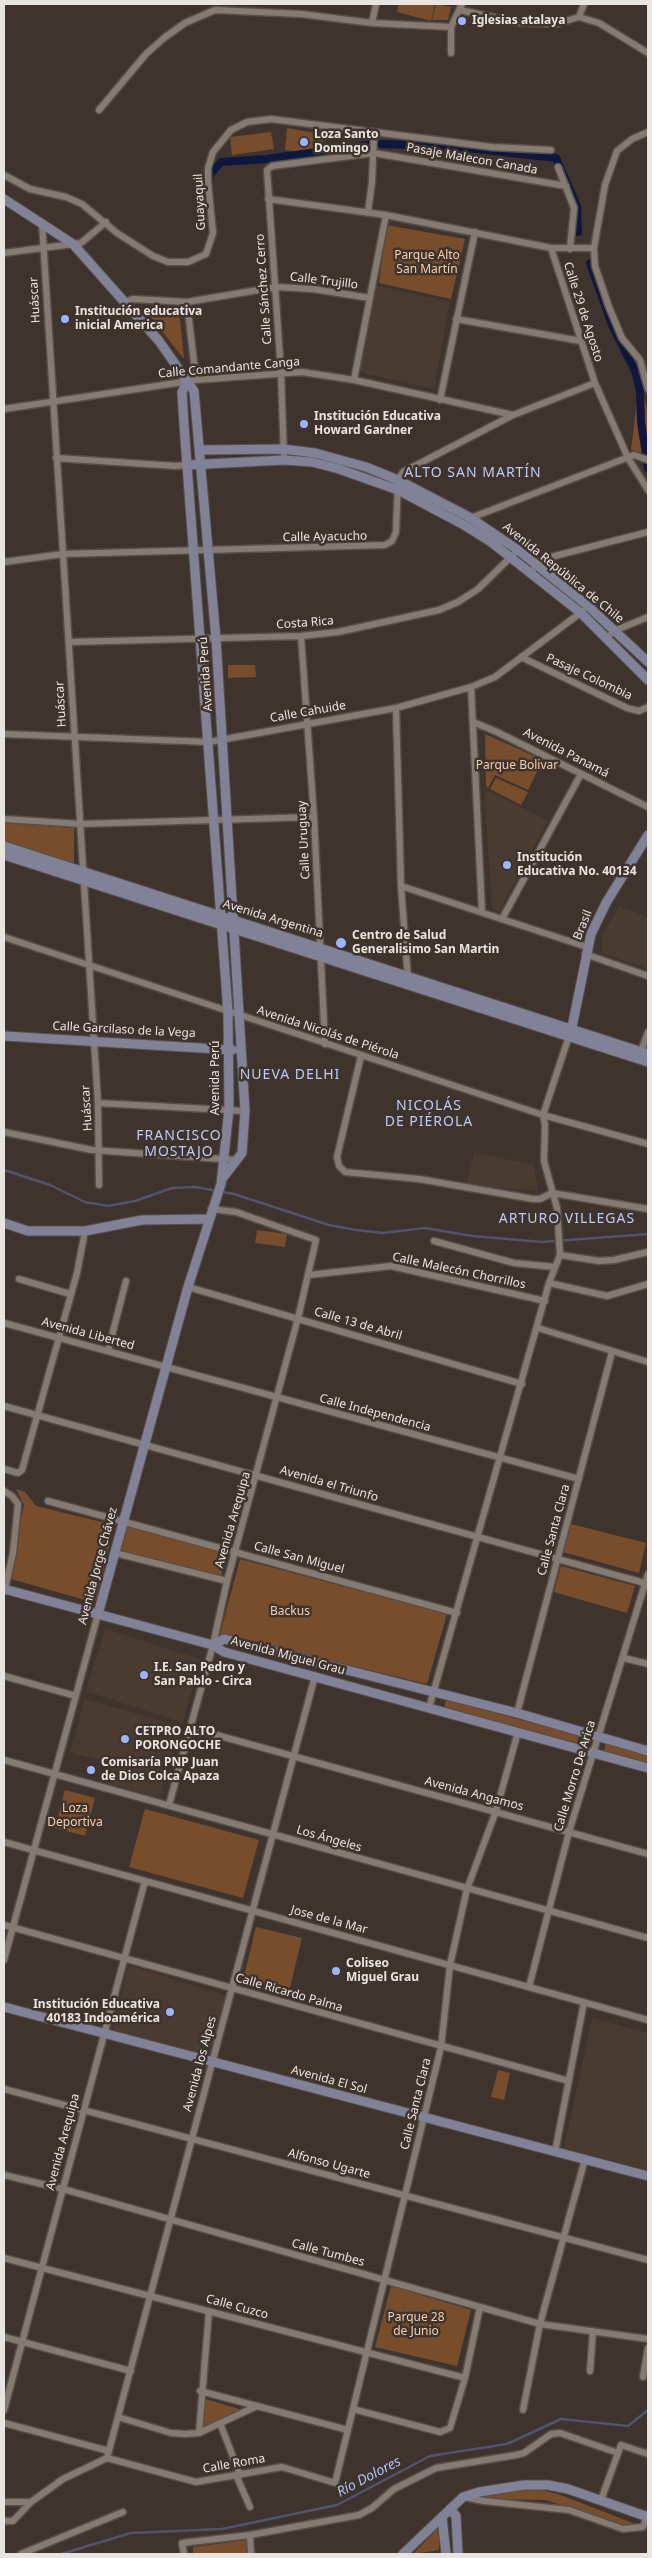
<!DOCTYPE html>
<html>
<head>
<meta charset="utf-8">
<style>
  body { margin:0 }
  #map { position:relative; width:652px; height:2558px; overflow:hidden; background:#3e342d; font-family:"Noto Sans",sans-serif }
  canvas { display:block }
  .frame { position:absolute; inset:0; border:5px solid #eae4e0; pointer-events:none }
</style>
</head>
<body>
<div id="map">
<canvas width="652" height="2558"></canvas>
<div class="frame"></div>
</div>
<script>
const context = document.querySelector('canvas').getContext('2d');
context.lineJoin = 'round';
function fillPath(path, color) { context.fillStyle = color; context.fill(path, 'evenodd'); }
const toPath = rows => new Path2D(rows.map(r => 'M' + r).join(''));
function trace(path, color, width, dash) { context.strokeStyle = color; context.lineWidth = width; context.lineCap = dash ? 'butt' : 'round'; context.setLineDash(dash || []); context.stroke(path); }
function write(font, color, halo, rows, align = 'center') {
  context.font = font + ' "Noto Sans",sans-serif'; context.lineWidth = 5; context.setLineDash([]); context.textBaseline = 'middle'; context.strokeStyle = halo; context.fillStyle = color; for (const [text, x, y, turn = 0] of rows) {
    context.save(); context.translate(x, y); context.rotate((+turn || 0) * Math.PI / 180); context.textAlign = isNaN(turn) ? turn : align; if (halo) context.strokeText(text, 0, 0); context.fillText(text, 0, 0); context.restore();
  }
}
const built = toPath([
  [377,286,450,302,434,389,359,372],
  [484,789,548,821,499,912,492,909],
  [619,906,648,917,648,969,602,953,602,936],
  [474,1152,534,1165,538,1191,467,1185],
  [105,1629,200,1659,183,1723,86,1691],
  [85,1699,180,1726,160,1798,107,1783,112,1764,70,1752],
  [131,1966,228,1996,209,2057,116,2032,113,2028,127,1971],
  [592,2018,648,2033,648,2170,564,2148]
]);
const green = toPath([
  [399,4,435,4,431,21,397,12],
  [436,4,451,7,448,20,432,20],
  [287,128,325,135,319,154,285,150],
  [271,132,274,149,232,155,230,137],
  [386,225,465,239,451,299,379,283],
  [143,307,179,309,184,359],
  [640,376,648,416,648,454,631,450],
  [228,665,255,665,256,677,228,678],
  [485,734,543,760,528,790,495,775,488,788,486,786],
  [496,778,528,792,521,805,490,789],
  [4,823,74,828,74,864,4,842],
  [257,1230,287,1234,285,1247,255,1243],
  [16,1489,25,1492,36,1506,110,1524,112,1535,96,1600,92,1602,11,1579,8,1575,24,1505],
  [571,1524,646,1543,639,1573,563,1552],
  [128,1525,227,1553,221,1576,121,1551],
  [240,1559,447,1614,427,1684,220,1634],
  [561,1566,635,1586,627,1613,554,1592],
  [446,1700,579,1735,577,1743,444,1708],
  [606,1741,648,1753,648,1763,604,1751],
  [65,1790,95,1798,85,1836,55,1828],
  [145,1809,259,1840,243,1898,129,1867],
  [256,1927,302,1938,289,1992,243,1980],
  [498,2070,510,2073,504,2100,491,2097],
  [391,2286,471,2310,457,2366,375,2347],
  [202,2398,239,2409,239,2412,201,2428],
  [537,2489,558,2494,638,2525,624,2526,546,2500,485,2499,484,2495,516,2490],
  [436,2530,439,2530,439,2550,413,2554],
  [247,2540,248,2554,193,2554,193,2547]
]);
const stream = toPath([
  [4,1170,50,1185,85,1202,108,1206,135,1201,172,1188,195,1187,234,1194,329,1225,356,1230,383,1233,425,1228,472,1236,542,1242,648,1234],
  [61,2554,131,2533,222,2529,337,2505,430,2456,507,2444,561,2419,628,2426,648,2410]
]);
const canal = toPath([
  [381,144,449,146,556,158,577,206,578,232],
  [209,176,221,162,266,159,368,145],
  [590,263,612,325,635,371,640,390,641,422,648,468]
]);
const street = toPath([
  [460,10,514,22,556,24,579,17,599,23,648,53],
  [579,17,584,4],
  [372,23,376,4],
  [451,53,451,27,462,4],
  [99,110,146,54,164,38,185,23,215,10,301,14,372,23,451,27],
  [648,132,632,139,617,151,605,185,594,248,595,266,609,307,622,338,640,360,648,389],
  [558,167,574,208,570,249],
  [4,175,30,189,66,197,82,204,117,233,153,256,168,262,188,262,206,254,213,233,208,182,208,168,213,152,231,130,247,122,271,119,492,147,551,150],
  [268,199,386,215,551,248,594,248],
  [368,212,372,182,374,133],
  [42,223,98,1103,99,1185],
  [551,248,595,383,628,458,648,490],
  [4,253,81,243,106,222],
  [125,302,133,299,187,302,276,287,313,289,370,298],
  [187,302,196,380],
  [456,319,581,341],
  [354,380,386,215],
  [440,400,475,232],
  [4,409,196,380,302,372,354,380,513,415],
  [56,458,176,466,187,465],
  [284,460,281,372,267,170,272,166,374,153,566,186],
  [468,519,634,455,648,460],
  [4,562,63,554,385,545,392,541,396,532,398,480,403,472,513,415,595,383],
  [530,573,543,559,648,532],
  [301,636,314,817,325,1044],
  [607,637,616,630,648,617],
  [69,642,301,636,338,632,439,610,458,602,478,589,518,550],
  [521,657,627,708,639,711,648,707],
  [471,687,482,912],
  [396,708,401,886,408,979],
  [473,722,497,732,648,807],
  [4,734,209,742,396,708,471,687,495,677,583,611],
  [4,819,81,824,314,817],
  [401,886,587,947],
  [502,919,581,774],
  [4,937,543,1115,648,1144],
  [585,954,648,976],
  [640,1054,648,1032],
  [361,1056,337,1157,339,1166,345,1172,419,1179,533,1199,540,1199,552,1193,648,1209],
  [98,1103,245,1111],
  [4,1132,92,1150,237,1160],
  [434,1241,514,1263,555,1267],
  [560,1255,599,1261,614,1260,648,1252],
  [309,1275,391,1266,545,1301],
  [19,1279,70,1294],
  [549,1283,607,1296,648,1284],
  [188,1287,522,1384],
  [4,1323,579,1479],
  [538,1328,648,1362],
  [108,1351,126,1281],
  [4,1406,648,1584],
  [4,1469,18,1473,22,1470,77,1273,85,1231],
  [4,1491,12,1496,18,1504,13,1553,5,1589],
  [48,1501,457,1613],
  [115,1553,227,1581],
  [624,1658,648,1664],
  [4,1676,76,1696],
  [429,1708,549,1283,560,1255,557,1208,544,1161,545,1125,543,1115,569,1036],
  [517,1713,612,1352],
  [191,1728,648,1854],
  [4,1760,648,1938],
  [169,1805,213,1645,227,1581,298,1318,316,1240,236,1212,211,1209],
  [4,1842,648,2020],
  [4,1925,569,2081],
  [4,1960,98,1614],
  [529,1987,569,1832,648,1574],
  [4,2089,648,2260],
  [555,2152,584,2002],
  [4,2175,63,2189,540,2324,648,2339],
  [4,2258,465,2378],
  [4,2337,131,2371],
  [590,2371,593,2331],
  [643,2377,648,2348],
  [200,2391,348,2430],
  [353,2409,440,2432,450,2428,465,2378,480,2307],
  [4,2410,145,1881],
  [523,2410,540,2324,585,2159],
  [118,2417,171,2433,185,2434,199,2433,257,2406],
  [4,2423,109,2451],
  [220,2423,240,2475],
  [199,2433,209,2311],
  [107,2458,196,2482,282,2467,335,2483,441,2047,450,1965,467,1889,496,1811,518,1732],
  [107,2458,315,1676],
  [236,2475,250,2507],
  [464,2497,484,2501,569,2510,623,2529,643,2527,648,2514],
  [601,2500,621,2445,648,2454],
  [4,2502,31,2502],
  [4,2521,13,2521,31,2502,63,2479,107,2458],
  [250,2535,251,2554],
  [21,2554,123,2512],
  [184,2554,182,2543,250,2535,359,2515,372,2508,394,2489,436,2468,516,2455,524,2453,551,2434,560,2433,618,2453]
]);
const secondary = toPath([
  [4,199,73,244,159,341,194,391,216,639,245,1111,242,1153,222,1179],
  [200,450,283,449,315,453,366,467,398,480,469,517,518,550,588,606,648,662],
  [187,465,284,460,312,462,339,469,398,490,464,525,491,542,581,613,648,680],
  [4,846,648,1054],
  [4,855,648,1062],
  [571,1032,591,934,606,903,648,835],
  [4,1036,233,1050],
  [4,1223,28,1231,85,1231,142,1220,209,1219],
  [4,1589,213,1645,224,1652,648,1768],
  [98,1614,188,1287,221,1184,229,1109,228,1012,184,425,182,392,187,381],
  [213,1645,224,1639,517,1713,648,1751],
  [4,2007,648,2176],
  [450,2509,456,2516,458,2554],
  [442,2517,446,2554],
  [403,2554,463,2497,479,2492,524,2485,548,2485,568,2489,648,2517]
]);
const markers = [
  [462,21,5,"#9cb4fd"],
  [304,142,5,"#9cb4fd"],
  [65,319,5,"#9cb4fd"],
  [304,424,5,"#9cb4fd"],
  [507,865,5,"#9cb4fd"],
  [341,943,6,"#9cb4fd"],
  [144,1675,5,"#9cb4fd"],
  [125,1739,5,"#9cb4fd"],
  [91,1770,5,"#9cb4fd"],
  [336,1971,5,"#9cb4fd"],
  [170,2012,5,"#9cb4fd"]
];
const poiNames = [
  ["Iglesias atalaya",472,21],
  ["Loza Santo",314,135],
  ["Domingo",314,149],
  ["Institución educativa",75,312],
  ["inicial America",75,326],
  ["Institución Educativa",314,417],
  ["Howard Gardner",314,431],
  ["Institución",517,858],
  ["Educativa No. 40134",517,872],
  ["Centro de Salud",352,936],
  ["Generalisimo San Martin",352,950],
  ["I.E. San Pedro y",154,1668],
  ["San Pablo - Circa",154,1682],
  ["CETPRO ALTO",135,1732],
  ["PORONGOCHE",135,1746],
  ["Comisaría PNP Juan",101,1763],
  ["de Dios Colca Apaza",101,1777],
  ["Coliseo",346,1964],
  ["Miguel Grau",346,1978],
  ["Institución Educativa",160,2005,"right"],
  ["40183 Indoamérica",160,2019,"right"]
];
const streetNames = [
  ["Pasaje Malecon Canada",472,159,10],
  ["Guayaquil",200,202,-93],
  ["Calle Trujillo",324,281,7],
  ["Calle Sánchez Cerro",264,289,-94],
  ["Huáscar",35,300,-93],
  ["Calle 29 de Agosto",583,312,72],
  ["Calle Comandante Canga",229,368,-5],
  ["Calle Ayacucho",325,537,-1],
  ["Avenida República de Chile",563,573,39],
  ["Costa Rica",305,623,-4],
  ["Avenida Perú",206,674,-94],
  ["Pasaje Colombia",589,677,25],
  ["Huáscar",61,704,-93],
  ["Calle Cahuide",308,712,-10],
  ["Avenida Panamá",566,753,27],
  ["Calle Uruguay",304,840,-93],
  ["Avenida Argentina",273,919,17],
  ["Brasil",583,925,-68],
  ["Calle Garcilaso de la Vega",124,1030,3],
  ["Avenida Nicolás de Piérola",328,1033,18],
  ["Avenida Perú",216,1078,-90],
  ["Huáscar",87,1108,-93],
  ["Calle Malecón Chorrillos",459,1271,12],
  ["Calle 13 de Abril",358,1324,16],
  ["Avenida Liberted",88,1334,15],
  ["Calle Independencia",375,1413,15],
  ["Avenida el Triunfo",329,1484,16],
  ["Avenida Arequipa",233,1520,-74],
  ["Calle Santa Clara",554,1530,-75],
  ["Calle San Miguel",299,1558,15],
  ["Avenida Jorge Chávez",98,1566,-75],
  ["Avenida Miguel Grau",288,1656,15],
  ["Calle Morro De Arica",575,1776,-73],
  ["Avenida Angamos",474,1794,15],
  ["Los Ángeles",329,1839,16],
  ["Jose de la Mar",329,1920,15],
  ["Calle Ricardo Palma",289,1993,16],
  ["Avenida los Alpes",200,2064,-75],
  ["Avenida El Sol",329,2080,15],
  ["Calle Santa Clara",416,2104,-76],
  ["Avenida Arequipa",63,2142,-75],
  ["Alfonso Ugarte",329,2164,15],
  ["Calle Tumbes",328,2253,15],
  ["Calle Cuzco",237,2307,15],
  ["Calle Roma",234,2464,-10]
];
const parkNames = [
  ["Parque Alto",427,256],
  ["San Martín",427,270],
  ["Parque Bolivar",517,766],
  ["Backus",290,1612],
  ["Loza",75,1809],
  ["Deportiva",75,1823],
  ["Parque 28",416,2318],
  ["de Junio",416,2332]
];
const neighbourhoodNames = [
  ["ALTO SAN MARTÍN",473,473],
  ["NUEVA DELHI",290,1075],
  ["NICOLÁS",429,1106],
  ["DE PIÉROLA",429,1122],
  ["FRANCISCO",179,1136],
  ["MOSTAJO",179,1152],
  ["ARTURO VILLEGAS",567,1219]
];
const waterNames = [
  ["Río Dolores",369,2477,-28]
];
fillPath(built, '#4a3b30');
fillPath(green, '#784d2c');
trace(stream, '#51546f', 2.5);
trace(canal, '#0f173e', 8);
trace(street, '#57504a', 9);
trace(secondary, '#57504a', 11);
trace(street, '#867b73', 6);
trace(secondary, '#818198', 9);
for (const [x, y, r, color] of markers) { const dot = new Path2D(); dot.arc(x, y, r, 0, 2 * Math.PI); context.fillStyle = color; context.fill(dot); trace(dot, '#3e342d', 2); }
write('bold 12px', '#eae4e0', '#3e342d', poiNames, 'left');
write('12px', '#eae4e0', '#3e342d', streetNames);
write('12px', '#f7cdae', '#3e342d', parkNames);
context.letterSpacing = '1px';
write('14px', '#bdcbf4', '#3e342d', neighbourhoodNames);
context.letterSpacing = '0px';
write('italic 14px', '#adc0f9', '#3e342d', waterNames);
</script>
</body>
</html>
